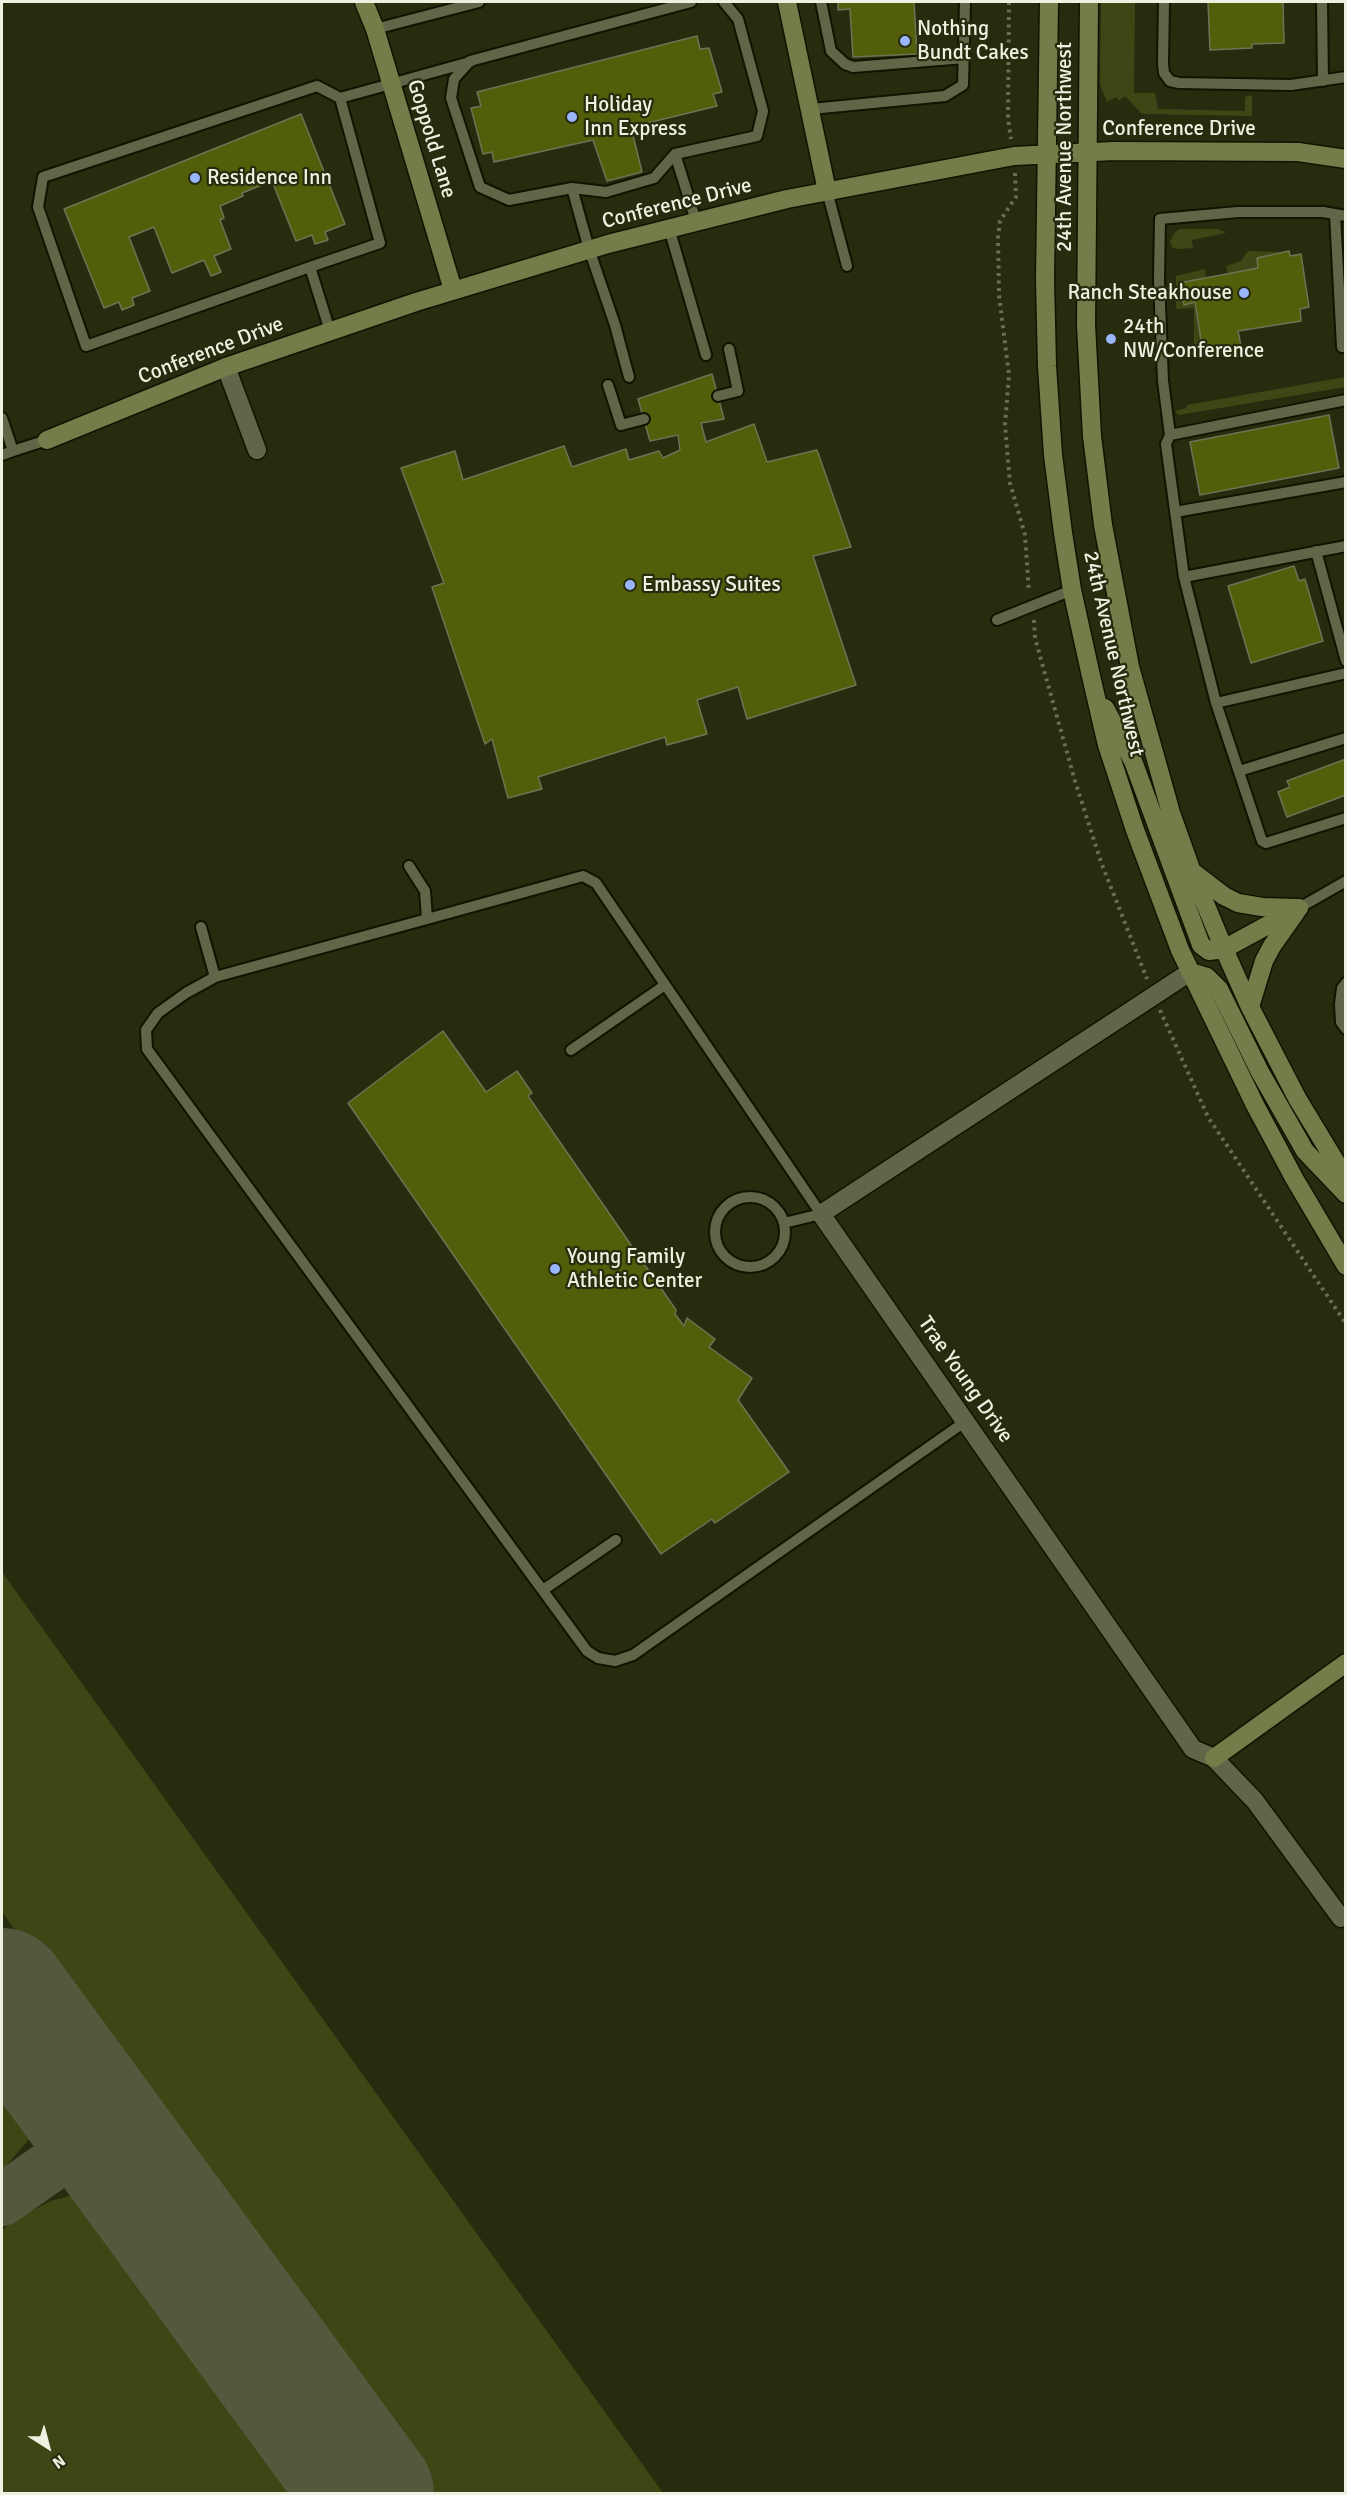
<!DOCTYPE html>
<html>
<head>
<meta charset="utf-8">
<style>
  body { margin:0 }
  #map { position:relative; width:1347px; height:2495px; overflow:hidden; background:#272c0f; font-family:Signika,sans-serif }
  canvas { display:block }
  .frame { position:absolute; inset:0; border:3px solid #edf1e0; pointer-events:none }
  .north { position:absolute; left:18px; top:2417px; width:60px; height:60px; -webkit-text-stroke:4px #272c0f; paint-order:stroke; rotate:144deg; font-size:16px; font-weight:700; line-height:24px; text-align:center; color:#edf1e0 }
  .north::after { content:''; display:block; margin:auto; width:21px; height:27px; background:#edf1e0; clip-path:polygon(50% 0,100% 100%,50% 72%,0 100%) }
</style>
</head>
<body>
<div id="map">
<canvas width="1347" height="2495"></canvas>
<div class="frame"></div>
<div class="north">N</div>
</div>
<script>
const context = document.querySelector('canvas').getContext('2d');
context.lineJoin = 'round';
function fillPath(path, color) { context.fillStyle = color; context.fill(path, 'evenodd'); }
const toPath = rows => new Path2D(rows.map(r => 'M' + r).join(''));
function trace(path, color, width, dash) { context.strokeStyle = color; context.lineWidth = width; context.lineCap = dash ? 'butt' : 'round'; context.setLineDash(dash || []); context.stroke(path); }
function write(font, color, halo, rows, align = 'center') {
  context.font = font + ' Signika,sans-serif'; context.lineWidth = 4.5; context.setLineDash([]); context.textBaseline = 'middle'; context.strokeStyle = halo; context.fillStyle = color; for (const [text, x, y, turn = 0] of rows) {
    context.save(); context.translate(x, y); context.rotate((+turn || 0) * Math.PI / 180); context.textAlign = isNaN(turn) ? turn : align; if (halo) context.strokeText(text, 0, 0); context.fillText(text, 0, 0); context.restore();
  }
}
const green = toPath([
  [1101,2,1135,2,1134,93,1155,93,1158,109,1245,111,1245,97,1252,95,1252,116,1142,114,1125,96,1119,101,1116,97,1107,102,1100,84],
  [1180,229,1218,229,1226,233,1192,240,1193,248,1177,249,1173,248,1170,242,1174,233],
  [1248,251,1280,252,1257,258,1258,268,1228,274,1226,266,1241,261],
  [1205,269,1206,278,1179,283,1184,304,1195,302,1203,353,1241,346,1241,350,1194,359,1194,308,1176,309,1176,276],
  [1345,377,1345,387,1179,415,1176,413,1175,411,1186,408,1187,405],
  [2,1572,663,2493,429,2493,2,1912],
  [2,2061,45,2120,2,2171],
  [96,2189,319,2493,2,2493,2,2230,27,2213,51,2201]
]);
const taxiway = toPath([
  [2,2200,102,2130]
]);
const runway = toPath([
  [2,1993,369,2494]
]);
const building = toPath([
  [838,2,914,2,917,54,853,57,850,9,838,10,838,2],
  [1208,2,1283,2,1284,43,1252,44,1252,48,1210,50,1208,2],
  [697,36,700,49,709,48,722,92,713,94,717,106,631,127,642,172,607,181,593,140,494,162,492,152,483,154,471,108,481,106,477,92,697,36],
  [301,114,345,224,325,232,328,240,315,244,312,235,296,241,272,181,242,193,243,196,220,206,224,218,220,220,231,249,214,256,221,272,211,276,204,260,172,273,154,227,129,237,150,291,132,298,134,305,122,310,119,302,104,308,64,209,301,114],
  [1289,251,1290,256,1301,254,1309,307,1300,309,1301,321,1238,331,1241,346,1203,353,1195,302,1184,305,1179,283,1258,268,1257,258,1289,251],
  [712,374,724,419,701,423,706,442,754,424,767,462,817,450,851,547,813,556,856,685,747,719,738,687,697,700,707,734,667,745,665,737,538,777,542,789,508,798,492,739,485,744,432,587,444,583,401,468,455,451,463,480,564,446,572,467,626,449,629,460,659,451,663,458,680,450,678,435,650,441,638,399,712,374],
  [1329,415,1339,468,1200,495,1190,442,1329,415],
  [1294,566,1299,581,1305,579,1323,641,1251,663,1228,586,1294,566],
  [1346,759,1346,795,1287,817,1278,792,1290,787,1287,781,1346,759],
  [443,1031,486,1092,517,1071,532,1093,528,1096,676,1310,675,1314,684,1326,687,1318,715,1339,709,1347,752,1378,738,1400,789,1472,715,1523,712,1519,661,1554,348,1103,443,1031]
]);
const path = toPath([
  [1009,2,1008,119,1011,139],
  [1015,173,1016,197,1000,221,998,238,999,295,1009,375,1005,425,1010,483,1025,535,1029,592],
  [1034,620,1035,638,1075,781,1101,862,1147,979],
  [1160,1010,1208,1117,1346,1324]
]);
const lane = toPath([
  [691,2,470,61,454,79,451,98,480,187,509,200,572,188,606,192,654,178,675,154,757,136,763,111,738,19,724,2],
  [821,2,831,51,845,64,853,67,965,58],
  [1164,2,1163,64,1164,73,1170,81,1179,83,1291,85,1346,77],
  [1322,2,1323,81],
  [375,29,479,2],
  [811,109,945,96,963,85,965,2],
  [675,154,696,221],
  [572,188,589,249,615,325,629,377],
  [827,191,847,266],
  [1335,214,1342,347,1346,347],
  [669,228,706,355],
  [310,267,86,346,38,207,43,177,317,86,340,98],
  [330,331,310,267,380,243,340,98,470,62],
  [608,385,621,425,644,419],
  [718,396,738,391,729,349],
  [1346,400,1170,435,1166,444,1184,577,1216,703,1346,673],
  [2,418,13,451,47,440],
  [1170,435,1163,381,1159,280,1160,219,1238,212,1323,212,1346,216],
  [2,455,13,451],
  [1175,512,1346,482],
  [1316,551,1346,661],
  [1184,577,1346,546],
  [997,620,1072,590],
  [1216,703,1262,841,1266,843,1346,818],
  [1239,771,1346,738],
  [409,866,425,891,427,919,583,876,596,883,821,1214,784,1223],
  [1299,908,1346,881],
  [201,927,215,977,427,919],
  [215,977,186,993,158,1013,146,1030,147,1049,587,1651,598,1658,615,1661,633,1655,966,1421],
  [1346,983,1342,988,1340,1004,1341,1022,1346,1029],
  [571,1050,665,985],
  '715 1232a35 35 0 1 1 70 0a35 35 0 1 1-70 0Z',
  [543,1590,616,1540]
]);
const street = toPath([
  [226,367,257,450],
  [1190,972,821,1214,1193,1749,1214,1758,1255,1801,1341,1918]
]);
const secondary = toPath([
  [364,2,375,29,453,290],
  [787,2,827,191],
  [1049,2,1045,280,1047,366,1053,455,1063,533,1072,590,1091,676,1107,745,1135,830,1180,950,1255,1105,1294,1178,1346,1266],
  [1089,2,1086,325,1092,436,1103,525,1130,667,1171,813,1192,872,1224,949,1250,1007,1297,1098,1346,1179],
  [47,440,226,367,416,302,608,244,787,199,1014,156,1114,151,1298,152,1346,159],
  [1105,708,1133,761,1201,945,1209,951,1224,949,1299,908],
  [1194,873,1224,896,1238,903,1262,907,1297,908],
  [1190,972,1207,977,1219,989,1260,1072,1305,1151,1346,1194],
  [1250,1007,1264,961,1272,946,1296,912],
  [1214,1758,1346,1663]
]);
const markers = [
  [905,41,6,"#99b5fd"],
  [572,117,6,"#99b5fd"],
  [195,178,6,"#99b5fd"],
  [1244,293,6,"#99b5fd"],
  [1111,339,6,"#99b5fd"],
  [630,585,6,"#99b5fd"],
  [555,1269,6,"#99b5fd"]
];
const poiNames = [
  ["Nothing",917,29],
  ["Bundt Cakes",917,53],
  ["Holiday",584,105],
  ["Inn Express",584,129],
  ["Residence Inn",207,178],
  ["Ranch Steakhouse",1232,293,"right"],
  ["24th",1123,327],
  ["NW/Conference",1123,351],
  ["Embassy Suites",642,585],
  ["Young Family",567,1257],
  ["Athletic Center",567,1281]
];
const streetNames = [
  ["Conference Drive",1179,129],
  ["Goppold Lane",431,139,73],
  ["24th Avenue Northwest",1065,147,-90],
  ["Conference Drive",677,204,-14],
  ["Conference Drive",211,351,-21],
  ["24th Avenue Northwest",1113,654,77],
  ["Trae Young Drive",965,1380,55]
];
fillPath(green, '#3e4615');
trace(taxiway, '#54593e', 52);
trace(runway, '#54593e', 130);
fillPath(building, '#535e0a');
trace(building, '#6d7455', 1.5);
trace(lane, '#101400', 14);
trace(street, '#101400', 21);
trace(secondary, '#101400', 21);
trace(path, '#696e55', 4, [3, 4.5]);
trace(lane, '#606748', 10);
trace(street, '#606748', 18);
trace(secondary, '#737d49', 18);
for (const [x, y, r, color] of markers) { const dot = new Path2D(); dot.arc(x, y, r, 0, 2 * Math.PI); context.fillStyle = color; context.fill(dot); trace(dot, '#272c0f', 2); }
write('21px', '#edf1e0', '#272c0f', poiNames, 'left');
write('21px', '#edf1e0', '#272c0f', streetNames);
</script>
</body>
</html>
